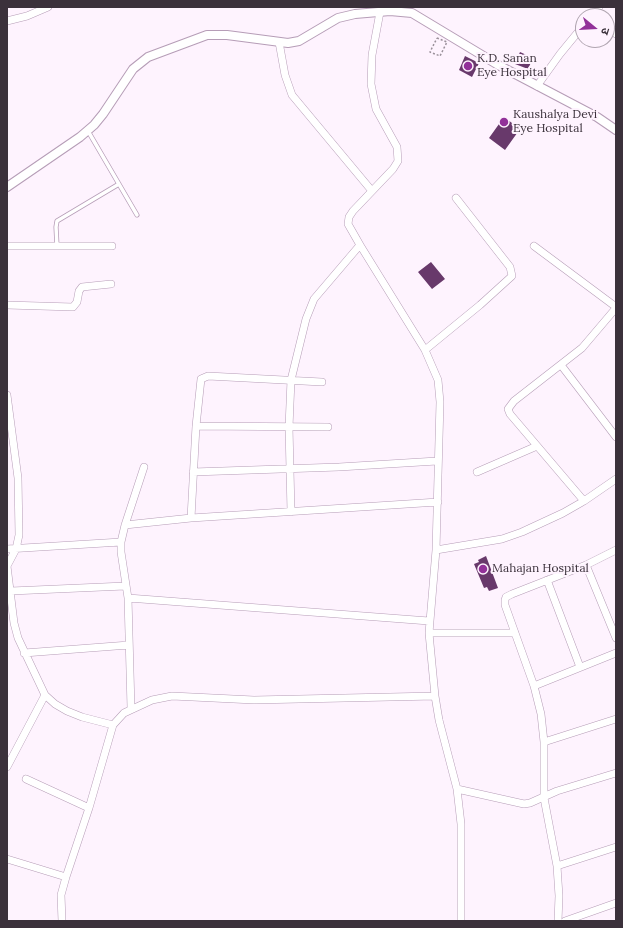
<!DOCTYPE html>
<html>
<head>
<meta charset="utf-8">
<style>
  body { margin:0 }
  #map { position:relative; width:623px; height:928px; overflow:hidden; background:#fef3fe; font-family:Lora,"Noto Sans Devanagari",serif }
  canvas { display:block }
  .frame { position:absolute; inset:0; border:8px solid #3b313b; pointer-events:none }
  .north { position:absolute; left:575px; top:8px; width:40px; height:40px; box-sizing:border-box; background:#fef3fe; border:1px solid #b0a5b0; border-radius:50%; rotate:108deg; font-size:11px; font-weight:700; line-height:16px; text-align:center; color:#3b313b }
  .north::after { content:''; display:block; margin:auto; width:14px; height:18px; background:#923199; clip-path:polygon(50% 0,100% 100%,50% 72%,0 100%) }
</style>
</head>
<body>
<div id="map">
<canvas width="623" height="928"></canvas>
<div class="frame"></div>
<div class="north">उ</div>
</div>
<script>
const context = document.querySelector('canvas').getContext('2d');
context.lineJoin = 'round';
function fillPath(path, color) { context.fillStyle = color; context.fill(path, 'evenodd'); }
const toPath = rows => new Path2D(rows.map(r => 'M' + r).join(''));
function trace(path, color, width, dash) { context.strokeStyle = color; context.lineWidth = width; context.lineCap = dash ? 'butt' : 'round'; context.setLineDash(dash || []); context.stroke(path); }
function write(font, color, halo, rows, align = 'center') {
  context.font = font + ' Lora,serif'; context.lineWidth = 4; context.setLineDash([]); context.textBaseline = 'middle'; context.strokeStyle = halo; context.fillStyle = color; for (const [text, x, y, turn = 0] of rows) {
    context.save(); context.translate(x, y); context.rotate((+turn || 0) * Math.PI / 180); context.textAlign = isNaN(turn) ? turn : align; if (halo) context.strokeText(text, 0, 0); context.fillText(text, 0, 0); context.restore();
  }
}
const building = toPath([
  [520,52,533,58,528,69,515,64],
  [465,56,479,63,472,77,459,70],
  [504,117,520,129,505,150,489,138],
  [431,262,445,279,432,289,418,272],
  [486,556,498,588,489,591,487,587,484,588,474,564,479,562,478,560]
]);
const path = toPath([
  [437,38,447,42,440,56,430,52,437,38]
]);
const service = toPath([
  [88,131,137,215],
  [57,246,56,227,57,221,119,184]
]);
const minor = toPath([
  [380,12,372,55,371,84,376,109,397,147,398,161,393,169,353,211,349,217,348,224,360,245,425,350,438,380,440,402,436,550,429,633,435,696,439,720,457,789,461,824,461,921],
  [592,16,599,7],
  [7,21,27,16,48,7],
  [607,27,616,34],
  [279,42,285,75,292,95,372,191],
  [537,86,560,54,583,26],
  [7,246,112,246],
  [534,246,616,307],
  [7,305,73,307,77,302,79,291,82,287,111,284],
  [425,350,480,305,512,276,510,267,456,198],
  [561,365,616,437],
  [7,395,18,478,19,535,16,549,7,566],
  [196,426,328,427],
  [193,472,339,467,437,461],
  [477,472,537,446],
  [584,501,510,414,508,409,514,401,582,348,616,308],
  [291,512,289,427,291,380,306,319,314,299,360,245],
  [191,518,196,426,201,379,208,376,322,382],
  [125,525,191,518,438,502],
  [7,549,121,542],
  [436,550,502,539,522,532,563,513,584,501,616,479],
  [586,565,616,638],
  [7,566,14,623,18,638,45,695,55,704,67,711,82,717,113,725],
  [547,580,580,667],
  [11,591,125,586],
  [128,598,429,621],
  [429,633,515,633],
  [24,653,129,645],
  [534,686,616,653],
  [131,708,128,598,121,552,121,542,125,525,144,467],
  [544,742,616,719],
  [7,767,45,695],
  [26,779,89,808],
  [457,789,524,804,530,803,557,791,616,773],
  [7,859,66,877],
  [557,866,616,847],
  [62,921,61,895,66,877,89,808,113,725,124,713,152,700,172,696,254,700,435,696],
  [558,921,559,896,557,866,544,798,544,742,541,714,534,686,505,605,505,600,506,597,512,594,586,565,616,550],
  [565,921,616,903]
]);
const tertiary = toPath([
  [7,187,80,137,94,125,103,114,133,69,148,57,207,35,227,35,288,43,299,41,338,18,355,14,390,11,412,13,500,66,597,117,616,130]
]);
const markers = [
  [468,66,5,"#923199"],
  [504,122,5,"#923199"],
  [483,569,5,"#923199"]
];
const poiNames = [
  ["K.D. Sanan",477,59],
  ["Eye Hospital",477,73],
  ["Kaushalya Devi",513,115],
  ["Eye Hospital",513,129],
  ["Mahajan Hospital",492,569]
];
fillPath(building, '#68396b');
trace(service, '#b69db7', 5);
trace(minor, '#b69db7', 8);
trace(tertiary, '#b69db7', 10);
trace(path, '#9a909a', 1.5, [2, 2]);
trace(service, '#fff', 3.5);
trace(minor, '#fff', 7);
trace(tertiary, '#fff', 8);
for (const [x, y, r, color] of markers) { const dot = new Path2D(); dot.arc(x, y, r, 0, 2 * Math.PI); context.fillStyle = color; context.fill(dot); trace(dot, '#fef3fe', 1.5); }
write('12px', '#3b313b', '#fef3fe', poiNames, 'left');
</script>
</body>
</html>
